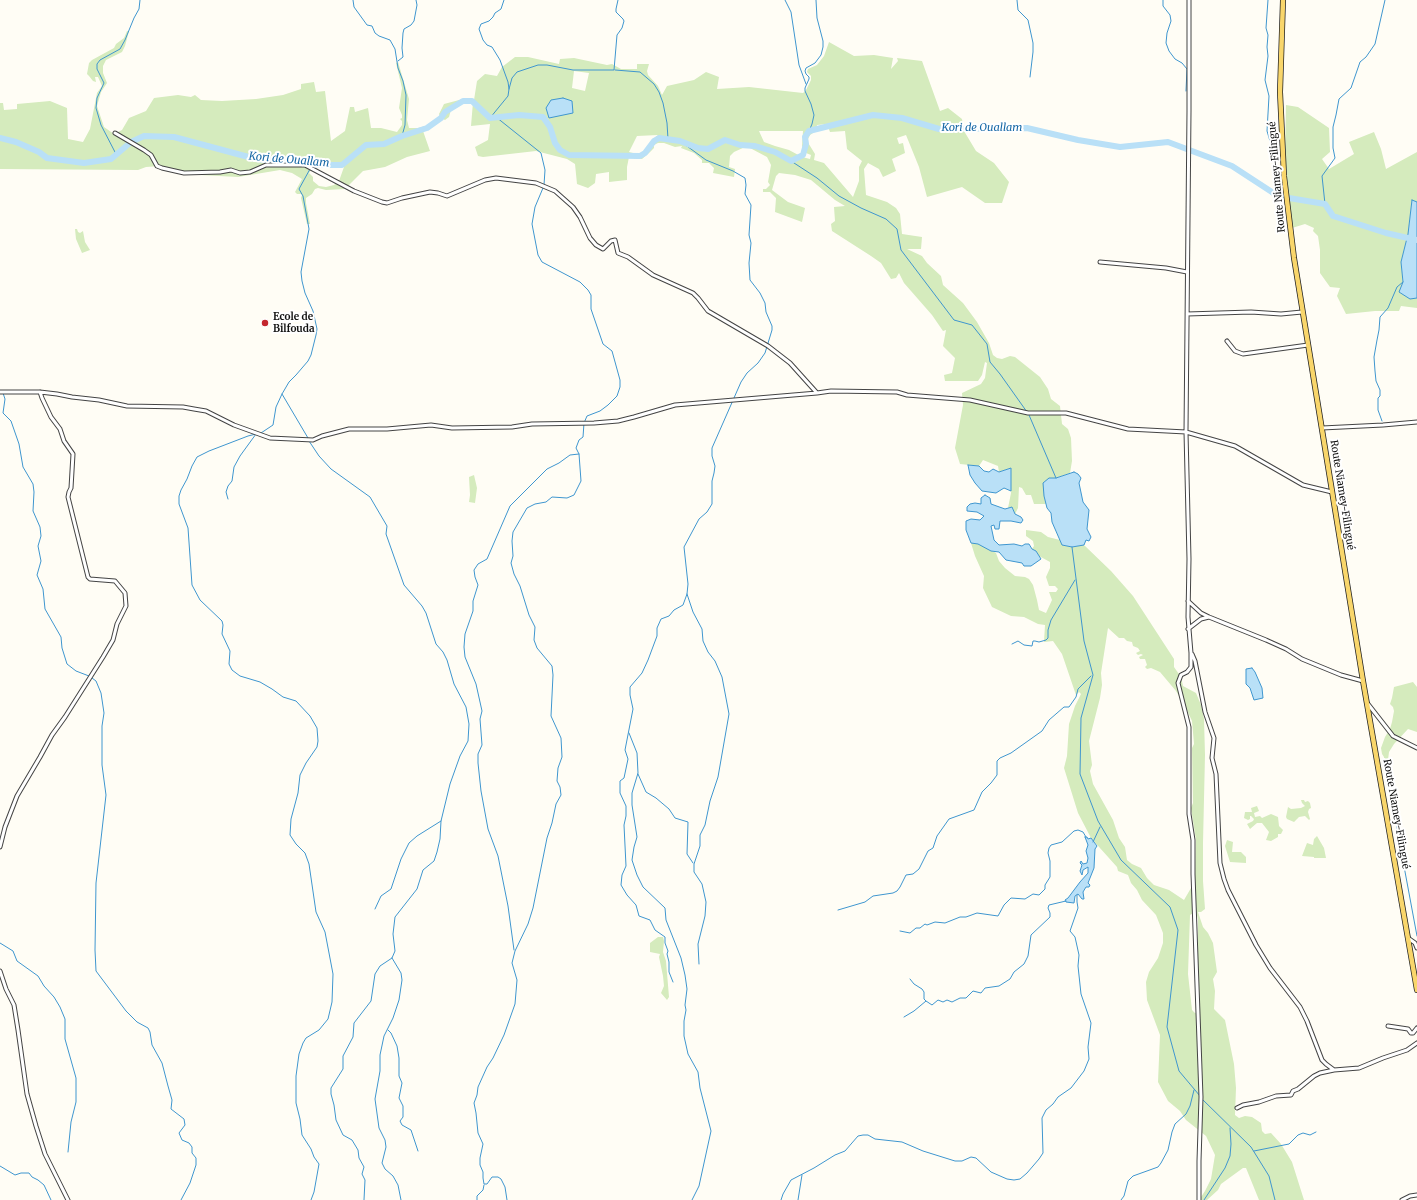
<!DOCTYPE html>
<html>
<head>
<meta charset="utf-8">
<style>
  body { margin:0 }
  canvas { display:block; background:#fffdf5 }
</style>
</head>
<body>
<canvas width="1417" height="1200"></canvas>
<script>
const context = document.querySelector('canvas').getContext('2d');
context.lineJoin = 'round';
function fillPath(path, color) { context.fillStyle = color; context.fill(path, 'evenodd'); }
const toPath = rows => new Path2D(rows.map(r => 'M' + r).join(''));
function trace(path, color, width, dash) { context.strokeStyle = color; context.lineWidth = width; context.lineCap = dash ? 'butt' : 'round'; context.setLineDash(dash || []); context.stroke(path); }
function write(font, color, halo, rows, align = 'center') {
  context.font = font + ' Merriweather,serif'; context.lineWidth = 4; context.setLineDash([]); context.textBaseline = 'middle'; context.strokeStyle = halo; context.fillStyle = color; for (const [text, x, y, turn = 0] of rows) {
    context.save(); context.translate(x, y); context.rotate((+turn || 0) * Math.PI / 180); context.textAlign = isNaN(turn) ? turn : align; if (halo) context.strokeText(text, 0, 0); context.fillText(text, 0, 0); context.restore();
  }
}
const green = toPath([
  [127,31,129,31,125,46,122,52,106,60,103,66,103,73,107,83,101,92,97,106,104,127,114,134,122,130,129,118,146,111,154,98,178,95,191,97,195,95,201,100,222,101,256,99,283,95,301,89,301,84,314,82,316,92,325,91,331,141,345,131,350,107,354,107,355,112,368,108,371,128,381,128,397,132,402,125,402,121,400,119,402,118,402,115,399,108,402,88,396,63,398,62,409,99,407,120,409,128,418,128,429,125,440,116,439,114,444,104,463,99,474,100,477,81,485,74,497,76,502,67,515,57,528,57,559,64,560,59,574,58,607,65,612,64,621,69,637,69,637,64,649,64,647,71,648,75,658,86,662,95,667,86,694,80,706,72,719,77,717,89,749,87,803,93,806,90,811,80,811,76,807,72,808,69,817,65,824,56,829,42,854,56,874,55,893,58,891,69,898,61,897,58,922,61,940,111,948,108,962,119,964,131,976,151,994,163,1009,182,1002,203,985,203,962,187,927,197,919,167,906,135,897,138,899,144,903,143,905,153,892,159,896,171,883,177,879,169,868,163,864,169,866,195,887,202,896,208,900,214,902,234,922,237,921,249,907,249,922,256,927,263,941,276,943,285,963,303,977,322,989,343,993,355,997,358,1002,359,1010,356,1015,357,1040,377,1048,389,1051,399,1060,406,1062,424,1068,429,1071,438,1072,461,1070,473,1056,478,1049,478,1044,496,1046,504,1034,504,1031,495,1026,495,1022,488,1019,487,1018,508,1015,514,1012,507,1008,508,1011,493,1011,468,999,472,998,466,983,460,979,466,960,464,955,448,963,405,962,393,981,384,985,378,987,363,985,362,982,375,978,381,945,381,944,375,952,373,955,358,943,346,946,330,943,331,932,315,904,283,899,273,896,278,891,279,881,263,871,256,832,231,831,224,835,221,834,207,845,206,835,200,811,180,795,175,779,173,776,176,772,190,788,202,805,208,802,222,775,212,776,198,770,192,763,192,763,189,766,189,770,185,768,182,771,165,767,157,750,148,745,147,734,152,730,156,729,167,735,169,734,177,713,173,714,168,709,163,702,163,702,160,694,153,681,148,682,146,675,147,664,143,658,143,654,145,654,148,649,153,642,159,637,159,629,157,627,167,627,180,609,182,609,172,596,174,595,183,588,188,577,184,575,164,567,159,536,151,483,157,478,156,475,147,488,140,490,124,471,126,473,102,465,102,456,106,451,110,449,117,445,120,443,119,427,130,423,131,430,151,407,157,385,167,363,171,345,189,326,190,318,188,315,189,312,194,306,198,306,203,310,224,307,224,301,198,302,195,301,194,297,194,295,192,302,179,292,173,280,170,238,177,200,175,160,166,146,167,138,170,0,169,0,103,3,103,4,110,17,109,17,104,50,101,67,108,68,139,83,142,90,129,97,93,102,86,98,77,95,77,96,82,93,81,89,76,87,74,89,63,92,60,114,48,116,44,124,38],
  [574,71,589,73,585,91,572,88],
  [827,124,830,132,845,131,847,149,862,161,859,167,859,181,853,197,824,163,814,160,815,154,807,141,810,135,816,131,817,125],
  [759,131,803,131,802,146,806,153,811,155,810,159,802,157,789,150,775,146,764,142],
  [658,135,650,143,644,152,641,155,629,152,637,136],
  [313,167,344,167,339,181,334,185,326,187,319,186,313,181,313,177,309,173],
  [1286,105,1298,107,1329,128,1330,152,1322,159,1329,169,1354,154,1349,142,1374,132,1381,149,1386,169,1417,152,1417,202,1412,201,1408,234,1401,262,1403,282,1400,292,1410,299,1417,298,1417,308,1401,306,1399,311,1375,311,1346,314,1337,296,1340,288,1330,287,1320,273,1320,250,1318,236,1313,231,1314,228,1305,224,1292,228,1285,157],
  [75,229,77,229,78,232,80,233,83,231,85,242,90,250,82,253,76,239],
  [474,475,477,488,475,503,469,502,470,495,469,477],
  [1026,530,1041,532,1048,537,1060,540,1063,545,1072,547,1084,545,1111,571,1133,596,1174,659,1174,667,1181,677,1183,686,1196,693,1201,705,1204,719,1205,755,1203,843,1203,881,1205,909,1201,912,1198,912,1203,927,1208,933,1213,943,1217,972,1213,979,1215,991,1214,1009,1225,1020,1234,1064,1236,1088,1235,1115,1239,1118,1245,1116,1252,1117,1261,1123,1262,1131,1265,1134,1271,1133,1281,1144,1292,1162,1304,1200,1259,1200,1246,1168,1243,1168,1221,1184,1218,1190,1207,1200,1199,1200,1205,1191,1211,1179,1215,1155,1206,1136,1186,1120,1180,1111,1168,1101,1158,1082,1160,1035,1147,1000,1146,982,1149,972,1158,958,1163,943,1163,933,1156,915,1142,900,1137,890,1131,883,1128,875,1118,871,1117,867,1091,838,1078,813,1064,768,1067,756,1069,724,1075,706,1081,694,1079,692,1076,695,1062,654,1053,641,1044,642,1045,625,1038,624,1024,617,1011,616,992,607,983,588,984,576,975,556,971,543,978,543,996,553,999,561,1005,568,1015,576,1025,577,1029,579,1033,585,1037,600,1039,610,1046,613,1052,600,1049,592,1056,592,1058,589,1055,586,1049,586,1046,577,1050,568,1050,562,1039,556,1036,551,1032,549,1034,546,1033,541,1026,536],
  [1108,628,1119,638,1124,638,1127,641,1132,642,1133,646,1138,648,1140,651,1136,653,1138,655,1141,654,1143,655,1139,657,1140,659,1145,659,1147,665,1145,667,1147,669,1151,668,1160,672,1176,691,1186,708,1192,721,1194,744,1192,748,1193,803,1191,808,1196,840,1195,875,1191,888,1184,900,1169,890,1154,885,1147,878,1141,868,1132,864,1127,860,1125,847,1119,838,1113,820,1093,784,1090,771,1092,765,1089,741,1100,698,1102,685,1101,673],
  [1196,911,1198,919,1198,969,1200,1004,1198,1012,1195,1013,1192,1010,1188,974,1190,915],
  [1413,682,1417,687,1417,732,1408,729,1394,744,1389,752,1388,760,1389,775,1385,775,1384,757,1382,754,1381,748,1385,737,1390,729,1392,722,1394,711,1393,707,1390,704,1392,698,1394,687],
  [1301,800,1304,800,1305,802,1308,801,1310,803,1311,808,1309,809,1308,812,1310,819,1309,820,1305,816,1299,817,1294,822,1287,819,1286,817,1288,807,1291,809,1301,808,1305,806,1302,803],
  [1257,806,1259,811,1254,813,1255,817,1260,816,1262,818,1271,814,1278,817,1279,826,1283,830,1281,834,1278,834,1278,837,1271,841,1266,840,1269,832,1262,823,1257,823,1250,829,1247,824,1253,821,1254,819,1251,816,1250,816,1250,819,1248,820,1244,818,1245,812,1252,812,1251,808],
  [1317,836,1324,848,1326,858,1314,858,1314,857,1302,856,1307,843,1313,845,1314,839],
  [1227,840,1233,842,1232,852,1241,852,1246,857,1246,863,1230,862,1225,846],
  [658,937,663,937,664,941,663,952,666,961,669,997,667,1000,661,993,664,986,663,976,659,957,660,954,650,952,650,943]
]);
const water = toPath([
  [563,98,572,101,573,113,549,118,546,108,551,100,563,98],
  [1412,200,1417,202,1417,298,1410,299,1399,292,1403,282,1401,262,1408,234,1412,200],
  [968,465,979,466,984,471,989,472,993,469,999,472,1011,468,1011,491,1004,488,996,493,982,491,975,483,970,475,968,465],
  [1074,472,1078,474,1081,478,1079,483,1083,502,1089,510,1087,529,1091,537,1089,541,1086,540,1084,545,1072,547,1062,545,1052,522,1051,513,1047,508,1044,496,1043,483,1049,478,1056,478,1074,472],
  [985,495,990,498,991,504,1005,509,1012,507,1015,514,1021,517,1023,520,1021,523,1011,521,1000,521,999,529,995,529,994,525,991,526,994,540,999,545,1014,544,1022,546,1025,544,1029,544,1032,549,1036,551,1041,559,1031,566,1024,566,1022,563,1006,560,999,552,991,551,978,544,971,543,966,530,966,521,971,519,980,520,984,516,977,512,967,511,967,507,970,504,975,503,981,504,981,498,985,495],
  [1252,668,1255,672,1262,688,1263,698,1254,700,1250,688,1246,684,1246,669,1252,668],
  [1085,837,1087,837,1088,839,1091,838,1097,846,1095,849,1094,868,1088,883,1090,885,1089,887,1086,887,1083,892,1084,899,1082,899,1078,894,1075,896,1074,903,1066,902,1065,900,1068,898,1080,882,1088,873,1088,867,1083,870,1082,875,1080,871,1082,865,1080,863,1081,861,1083,864,1087,863,1088,858,1086,851,1088,845,1085,837]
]);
const stream = toPath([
  [353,0,354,7,367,25,372,26,375,33,379,36,390,40,395,49,398,68,403,81,406,95,405,125,402,136],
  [785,0,791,12,799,65,806,84],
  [1017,0,1018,10,1028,20,1033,43,1033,52,1030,77],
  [1163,0,1163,6,1170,15,1171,21,1167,33,1166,43,1169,51,1175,59,1182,63,1187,69,1186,91],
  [1268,0,1266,28,1268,35,1267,47,1268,56,1265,80,1269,96,1267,131,1273,151,1278,196],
  [398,61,403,57,402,48,403,33,404,29,411,25,414,21,417,5,416,0],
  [615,70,640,72,654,84,659,92,663,103,667,123,668,139],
  [509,89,512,78,517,72,538,65,547,65,573,70,614,70,617,35,622,28,624,21,623,19,616,12,616,9,618,0],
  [496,117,541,153,545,170,544,185],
  [490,118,508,96,509,89,508,82,500,60,492,47,487,45,483,40,479,29,481,24,489,21,493,17,495,13,501,9,504,0],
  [809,131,812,124,814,115,811,104,805,91,805,88,809,79,809,77,806,74,805,71,806,68,815,63,821,55,823,47,823,41,817,18,816,0],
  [116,154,101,125,96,108,97,98,104,83,97,69,97,64,100,60,120,49,125,40,134,18,139,9,140,0],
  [791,161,817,178,839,196,861,208,886,219,897,229,901,250,954,320,972,325,987,344,990,362,1000,374,1027,412],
  [1325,204,1322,176,1335,158,1333,148,1333,127,1336,115,1339,99,1351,88,1360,62,1366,57,1375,44,1385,0],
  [3,393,5,399,3,413,11,421,19,444,23,467,33,484,34,492,33,511,40,527,41,536,38,546,41,561,37,575,43,589,45,609,61,637,62,648,67,664,76,671,89,676],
  [282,394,308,438],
  [1029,415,1056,478],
  [1382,421,1378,410,1378,398,1380,396,1380,390,1376,381,1375,371,1374,357,1377,340,1379,330,1380,317,1388,308,1397,287,1403,282],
  [261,433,273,425,276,407,282,394,289,382,296,375,308,361,311,355,316,335,317,329,313,311,305,293,302,281,301,272,309,229,303,196,299,189,310,169],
  [256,434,248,436,209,451,197,457,192,466,187,479,181,490,179,496,179,504,188,528,192,585,200,600,222,621,223,625,222,634,230,651,229,664,232,670,240,676,260,682,272,689,283,697,296,701,310,716,317,728,318,741,317,747,306,763,300,775,298,793,291,819,290,835,296,844,305,853,309,864,316,912,325,932,333,974,332,1002,328,1019,319,1030,306,1038,303,1043,299,1054,296,1076,296,1103,300,1119,302,1135,311,1149,314,1157,319,1164,314,1192,311,1200],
  [309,441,319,456,331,469,370,497,387,526,386,534,404,585,422,606,426,613,436,644,443,652,447,660,454,684,466,707,469,724,468,741,460,756,450,784,441,821,440,839,437,852,434,861,423,870,417,889,395,917,393,934,395,951,392,958,380,966,375,974,371,1001,354,1023,353,1037,343,1056,343,1069,331,1088,331,1094,334,1105,336,1120,343,1135,352,1140,358,1150,359,1158,364,1167,362,1174,365,1180,364,1200],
  [228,499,226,492,228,486,232,481,234,467,240,456,256,434],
  [1072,547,1084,641,1093,675,1081,718,1080,774,1098,821,1121,860,1170,907,1178,930,1167,1027,1179,1071,1200,1096],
  [687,594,693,612,702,629,703,641,708,652,715,661,722,677,729,714,718,777,710,801,705,825,700,835,700,846,694,864,694,872,702,884,706,902,705,916,698,944,699,964],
  [1012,644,1018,641,1024,645,1032,646,1033,641,1035,641,1039,642,1046,640,1048,638,1048,630,1051,620,1075,580],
  [92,678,96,681,101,693,104,713,102,726,102,765,106,795,96,883,95,950,96,971,126,1011,137,1022,148,1028,150,1032,152,1045,162,1063,168,1086,172,1100,171,1109,184,1119,185,1125,179,1133,182,1140,189,1143,192,1147,192,1153,196,1158,196,1165,190,1183,181,1200],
  [629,733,637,753,638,773,632,793,632,805,637,837,634,847,632,860,637,875,643,887,665,908,666,920,681,958,685,975,687,989,685,1005,686,1010,684,1021,684,1036,688,1054,698,1072,700,1088,711,1131,699,1186,692,1200],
  [638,774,646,792,656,798,669,809,675,818,688,822,687,854,693,863],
  [1387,775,1417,936],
  [1093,842,1100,827],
  [375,909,381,896,391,889,401,859,409,843,417,836,441,821],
  [838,910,865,902,873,896,893,893,897,891,900,887,906,875,913,874,919,869,928,851,933,848,937,836,949,819,974,810,982,792,991,783,997,775,997,761,1000,758,1011,753,1042,731,1049,720,1064,707,1069,707,1076,697,1078,689,1091,676],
  [900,931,910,933,916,928,920,928,925,924,927,925,935,922,945,923,960,917,966,917,977,913,998,916,1004,905,1011,898,1025,899,1033,894,1039,895,1045,889,1045,885,1050,877,1050,861,1048,853,1049,848,1051,845,1062,842,1074,831,1078,830,1083,832,1086,837],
  [0,943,13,951,17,961,38,976,44,986,54,997,60,1007,65,1019,65,1039,76,1078,76,1102,71,1122,68,1152],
  [514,950,508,906,498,856,488,829,481,791,478,763,478,754,482,745,480,719,482,711,476,684,465,657,464,647,465,634,473,611,473,601,478,585,475,577,474,570,478,564,487,559,510,506,547,469,559,463,570,455,579,454],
  [392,958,401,973,402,980,399,1000,393,1018,384,1036,380,1055,380,1071,375,1099,379,1128,385,1140,386,1147,382,1163,385,1169,393,1176,398,1185,401,1200],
  [910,979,914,984,922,989,924,992,924,999,926,1001],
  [673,982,669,972,669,962,667,954,668,951,665,943,665,937,655,930,650,920,639,916,636,905,627,895,621,885,622,875,626,866,624,825,626,816,626,806,620,793,620,781,624,778,628,759,625,750,633,709,630,695,630,687,642,673,648,660,657,636,657,628,661,619,669,616,674,610,683,605,687,594,688,584,684,547,699,519,707,512,712,504,712,481,714,473,715,466,712,456,712,448,741,382,747,373,758,363,765,353,772,330,772,326,766,312,765,303,760,293,750,280,749,263,751,243,749,235,751,205,745,194,746,185,745,178,733,171,706,160,680,141],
  [904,1017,914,1011,926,1001,932,1005,938,1000,943,1002,947,1000,952,1002,960,998,966,998,973,991,981,993,985,988,999,986,1010,979,1014,972,1024,964,1028,956,1031,935,1050,917,1050,913,1048,908,1049,905,1066,901],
  [388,1030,391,1033,397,1046,399,1058,399,1076,402,1083,399,1098,403,1106,403,1117,400,1121,402,1125,411,1130,418,1151],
  [1202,1099,1251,1147,1269,1176,1275,1200],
  [1254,1151,1289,1144,1298,1135,1303,1133,1310,1135,1316,1132],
  [0,1166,15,1175,21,1173,29,1173,32,1177,38,1180,44,1185,51,1200],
  [477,1200,477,1196,483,1190,484,1185],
  [507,1200,505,1187,501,1179,498,1177,492,1177,487,1184,484,1184,483,1178,483,1172,480,1165,480,1158,483,1144,478,1133,476,1113,474,1103,477,1095,478,1087,487,1067,493,1058,504,1035,515,1004,517,980,512,963,515,951,528,924,533,908,547,838,552,823,556,804,561,795,560,787,557,781,558,768,562,757,561,738,551,716,553,675,552,666,537,648,534,640,535,627,529,615,520,586,514,574,511,563,513,556,512,541,513,532,527,508,535,504,546,502,552,497,567,498,574,495,581,481,579,454,576,448,579,440,583,437,584,423,587,416,600,411,608,405,617,396,620,387,620,380,612,351,603,344,591,309,591,295,588,290,580,282,542,262,538,255,532,224,535,207,543,188],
  [781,1200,783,1194,791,1180,814,1168,835,1155,845,1151,858,1136,863,1135,868,1135,875,1139,902,1142,923,1151,955,1161,962,1161,971,1157,976,1158,991,1172,1007,1179,1014,1180,1020,1179,1027,1173,1039,1159,1043,1153,1042,1118,1046,1110,1053,1104,1058,1097,1071,1088,1084,1071,1089,1059,1088,1047,1091,1023,1081,994,1078,966,1079,955,1075,937,1070,931,1078,908,1077,902,1077,895],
  [798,1200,802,1175],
  [1121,1200,1124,1196,1128,1181,1133,1176,1158,1167,1161,1163,1168,1150,1172,1132,1175,1124,1186,1114,1190,1106,1194,1090],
  [1204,1200,1225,1168,1230,1156,1231,1144,1230,1128]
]);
const river = toPath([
  [0,138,16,142,39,152,47,158,84,163,111,159,131,142,144,136,174,137,256,159,312,165,342,165,366,145,384,144,402,136,427,128,441,118,445,112,463,101,472,101,490,118,519,115,543,117,550,127,555,143,560,150,569,155,640,156,645,153,654,141,659,138,680,141,698,148,708,149,725,140,740,145,755,146,775,152,791,161,803,155,806,144,805,137,809,131,873,115,902,118,939,129,1027,128,1078,140,1120,147,1168,142,1232,166,1278,196,1283,197],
  [1289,198,1325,204,1333,216,1386,233,1417,240]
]);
const street = toPath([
  [1189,0,1189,111,1186,432,1189,559,1188,617,1191,653,1191,667,1187,672,1181,675,1178,683,1189,727,1189,814,1193,840,1193,874,1201,1097,1199,1161,1199,1200],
  [115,133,144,150,151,155,157,166,162,168,184,173,220,172,231,170,240,173,250,172,266,165,305,165,354,191,382,202,387,203,402,198,430,192,438,193,447,196,485,180,496,178,536,183,555,191,573,207,580,217,590,238,596,245,603,249,611,241,615,240,618,253,628,257,653,275,693,293,698,298,708,311,768,346,790,363,817,393,831,391,897,392,907,395,970,400,1028,413,1066,413,1128,429,1186,432,1235,446,1303,485,1332,492],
  [1100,262,1166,268,1187,272],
  [1187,314,1251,312,1281,314,1302,312],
  [1227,341,1235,351,1243,354,1308,345],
  [0,392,40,392,57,394,72,397,99,400,127,406,183,407,194,409,206,411,234,425,270,438,313,440,322,436,349,429,387,429,431,425,452,428,512,427,532,424,594,423,618,421,634,417,675,405,817,393],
  [1322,428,1383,425,1417,422],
  [1188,601,1201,613,1209,617,1266,640,1286,649,1302,659,1341,675,1363,681],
  [1188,629,1201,619,1209,617],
  [1192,654,1195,661,1205,712,1214,738,1212,758,1216,774,1220,863,1224,879,1228,890,1256,945,1270,968,1300,1007,1307,1021,1322,1060,1326,1064,1334,1070,1359,1068,1383,1058,1407,1050,1417,1043],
  [1368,704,1393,736,1417,748],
  [0,847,5,827,17,796,40,757,52,735,65,717,103,657,113,640,117,624,126,606,125,593,115,581,90,579,88,577,68,497,69,492,71,488,73,454,64,441,60,429,51,417,42,398,40,392],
  [1408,938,1415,943,1417,948],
  [0,971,6,989,14,1005,18,1030,27,1094,36,1126,45,1154,68,1200],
  [1388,1026,1408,1029,1411,1033,1413,1033,1417,1028],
  [1237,1108,1243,1105,1259,1102,1276,1096,1291,1095,1293,1091,1298,1089,1314,1076,1320,1073,1334,1070],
  [1402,1200,1410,1196,1417,1195]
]);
const primary = toPath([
  [1283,0,1280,92,1284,176,1294,258,1363,681,1417,990]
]);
const markers = [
  [265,323,4,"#c4262e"]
];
const streetNames = [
  ["Route Niamey-Filingué",1277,177,-95],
  ["Route Niamey-Filingué",1342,495,81],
  ["Route Niamey-Filingué",1396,814,80]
];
const poiNames = [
  ["Ecole de",273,317],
  ["Bilfouda",273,329]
];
const waterNames = [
  ["Kori de Ouallam",982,128],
  ["Kori de Ouallam",289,160,5]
];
fillPath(green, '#d5ebbd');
fillPath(water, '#b9e0f7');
trace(water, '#3f96cf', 1);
trace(stream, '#3f96cf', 1);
trace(river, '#b9e0f7', 6);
trace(street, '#444', 5);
trace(primary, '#222', 6);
trace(street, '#fff', 3);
trace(primary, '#f9d66b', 4.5);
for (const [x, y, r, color] of markers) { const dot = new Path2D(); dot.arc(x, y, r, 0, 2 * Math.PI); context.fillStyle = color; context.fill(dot); trace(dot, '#fff', 1.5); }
write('10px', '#111', '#fff', streetNames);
write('bold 10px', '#111', '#fff', poiNames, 'left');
write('italic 11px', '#1768a6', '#fff', waterNames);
</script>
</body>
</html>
